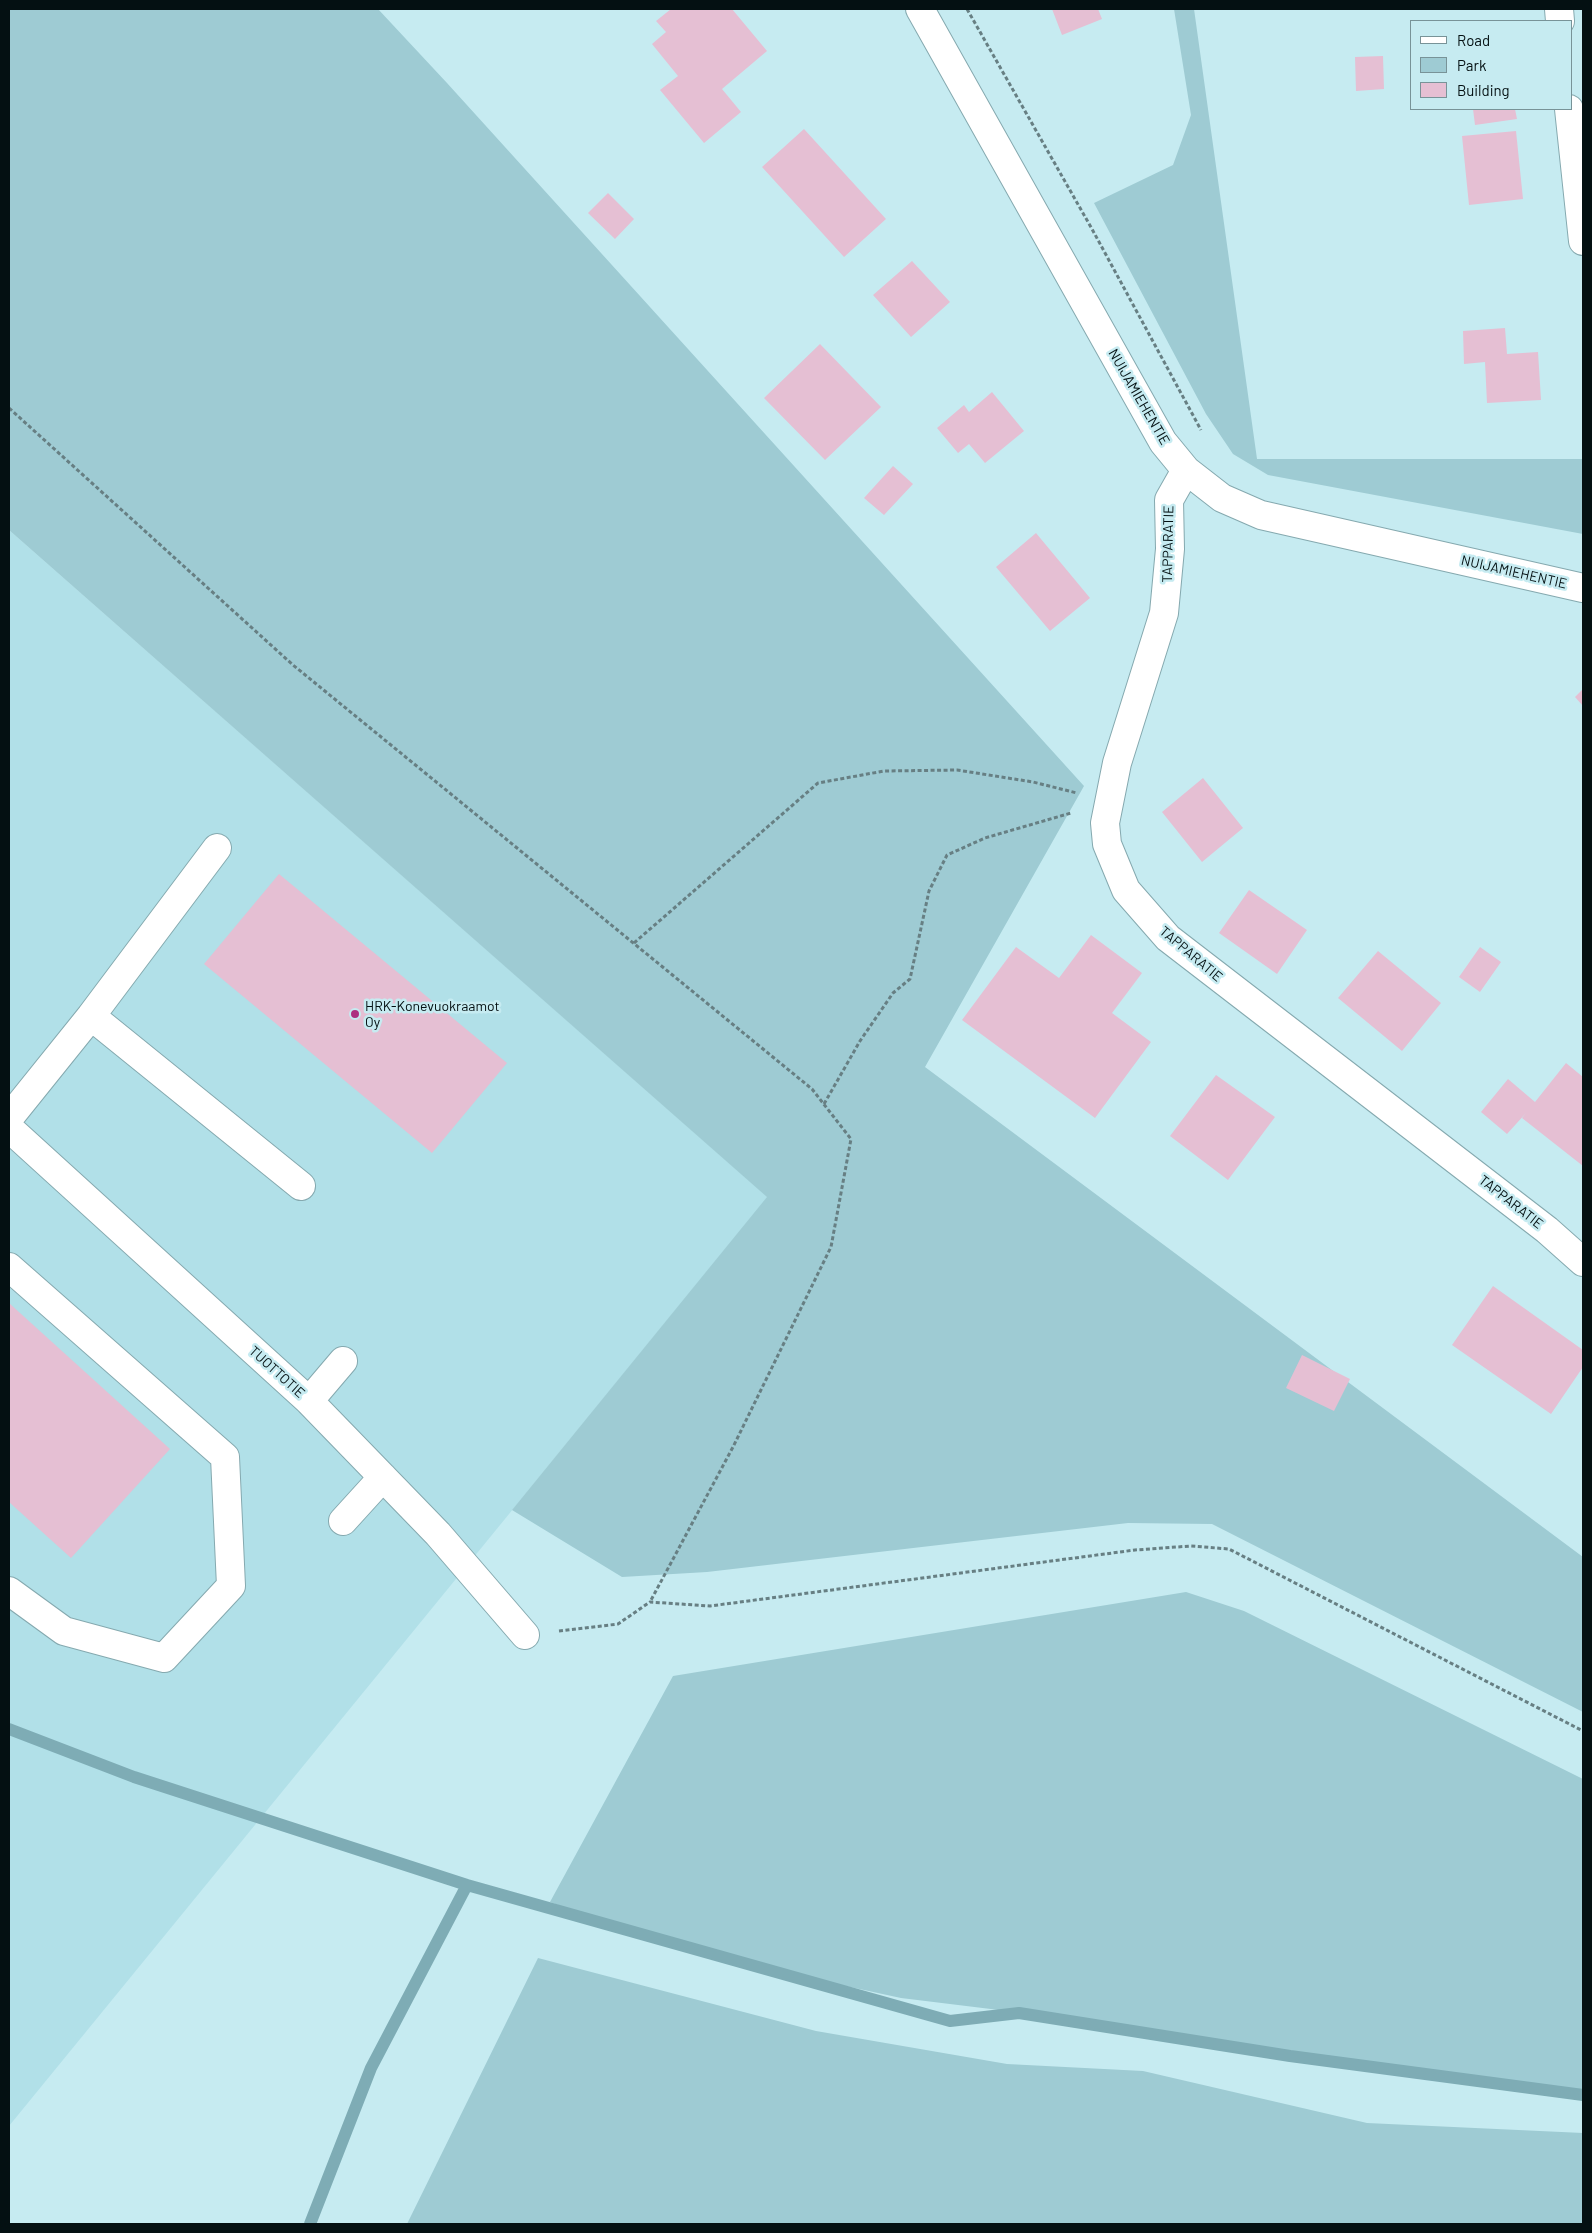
<!DOCTYPE html>
<html>
<head>
<meta charset="utf-8">
<style>
  body { margin:0 }
  #map { position:relative; width:1592px; height:2233px; overflow:hidden; background:#c6ebf1; font-family:Barlow,sans-serif }
  canvas { display:block }
  .frame { position:absolute; inset:0; border:10px solid #041012; pointer-events:none }
  .legend { position:absolute; left:1410px; top:20px; width:162px; height:90px; box-sizing:border-box; background:#c6ebf1; border:1px solid #789398; margin:0; padding:6px 9px; list-style:none; font-size:15px; color:#041012 }
  .legend li { display:flex; align-items:center; gap:10px; height:25px }
  .legend b { width:25px; border:1px solid #789398 }
</style>
</head>
<body>
<div id="map">
<canvas width="1592" height="2233"></canvas>
<div class="frame"></div>
<ul class="legend">
<li><b style="height:6px;background:#fff"></b>Road</li>
<li><b style="height:14px;background:#9ecbd3"></b>Park</li>
<li><b style="height:14px;background:#e5bfd3"></b>Building</li>
</ul>
</div>
<script>
const context = document.querySelector('canvas').getContext('2d');
context.lineJoin = 'round';
function fillPath(path, color) { context.fillStyle = color; context.fill(path, 'evenodd'); }
const toPath = rows => new Path2D(rows.map(r => 'M' + r).join(''));
function trace(path, color, width, dash) { context.strokeStyle = color; context.lineWidth = width; context.lineCap = dash ? 'butt' : 'round'; context.setLineDash(dash || []); context.stroke(path); }
function write(font, color, halo, rows, align = 'center') {
  context.font = font + ' Barlow,sans-serif'; context.lineWidth = 5; context.setLineDash([]); context.textBaseline = 'middle'; context.strokeStyle = halo; context.fillStyle = color; for (const [text, x, y, turn = 0] of rows) {
    context.save(); context.translate(x, y); context.rotate((+turn || 0) * Math.PI / 180); context.textAlign = isNaN(turn) ? turn : align; if (halo) context.strokeText(text, 0, 0); context.fillText(text, 0, 0); context.restore();
  }
}
const built = toPath([
  [9,530,768,1197,9,2126]
]);
const green = toPath([
  [9,9,378,9,447,83,1084,786,925,1067,1583,1557,1583,1712,1212,1524,1128,1523,707,1572,622,1577,512,1510,767,1197,9,530],
  [1174,9,1194,9,1257,459,1583,459,1583,534,1268,475,1233,454,1206,414,1094,203,1173,165,1191,115],
  [1186,1592,1244,1611,1583,1779,1583,2092,1360,2069,1113,2024,901,1998,684,1951,550,1902,673,1676],
  [538,1958,816,2031,1007,2064,1143,2071,1367,2123,1583,2133,1583,2224,407,2224]
]);
const stream = toPath([
  [9,1729,134,1777,467,1885,950,2021,1019,2013,1290,2056,1583,2095],
  [310,2224,371,2068,467,1885]
]);
const building = toPath([
  [671,9,732,9,767,51,722,89,741,112,704,143,660,90,678,76,652,44,666,32,656,21],
  [1052,9,1098,9,1102,19,1062,35],
  [1383,56,1384,89,1356,91,1355,57],
  [1473,109,1515,109,1517,119,1475,125],
  [804,129,886,219,844,257,762,167],
  [1516,131,1523,199,1469,205,1462,136],
  [608,193,634,219,615,239,588,213],
  [912,261,950,302,911,337,873,295],
  [1505,328,1507,354,1538,352,1541,400,1487,403,1485,362,1464,364,1463,331],
  [820,344,881,407,825,460,764,398],
  [992,392,1024,431,985,463,969,444,958,453,937,428,964,405,969,412],
  [893,466,913,484,884,515,864,498],
  [1036,533,1090,598,1050,631,996,567],
  [1583,689,1583,706,1575,697],
  [1203,778,1243,828,1202,862,1162,812],
  [279,874,507,1063,432,1153,204,964],
  [1249,890,1307,930,1277,974,1219,933],
  [1091,935,1142,973,1112,1013,1151,1042,1095,1118,962,1020,1016,947,1059,978],
  [1480,947,1501,962,1480,992,1459,977],
  [1378,951,1441,1003,1402,1051,1338,998],
  [1566,1063,1583,1077,1583,1166,1522,1118,1526,1113,1507,1134,1481,1112,1508,1079,1535,1102],
  [1216,1075,1275,1117,1228,1180,1170,1136],
  [1493,1286,1583,1350,1583,1367,1551,1414,1452,1345],
  [9,1303,170,1449,71,1558,9,1502],
  [1302,1355,1350,1379,1334,1411,1286,1388]
]);
const path = toPath([
  [967,9,1092,229,1201,430],
  [9,408,293,665,812,1089,851,1139,831,1247,733,1447,650,1602],
  [634,943,818,783,884,771,957,770,1033,782,1077,793],
  [824,1104,860,1041,893,993,910,979,929,891,947,855,985,838,1071,813],
  [559,1631,618,1624,650,1602,710,1606,1135,1550,1191,1546,1229,1549,1583,1731]
]);
const minor = toPath([
  [920,9,1163,442,1186,470,1222,498,1261,515,1583,588],
  [1559,9,1560,21],
  [1569,109,1583,241],
  [1186,470,1169,500,1170,549,1164,613,1117,763,1105,823,1107,844,1126,890,1168,938,1547,1230,1583,1262],
  [91,1016,301,1186],
  [9,1118,91,1016,217,848],
  [9,1128,309,1401,438,1534,525,1635],
  [9,1267,225,1457,231,1586,164,1658,64,1631,9,1591],
  [309,1401,343,1361],
  [343,1521,383,1477]
]);
const markers = [
  [355,1014,5,"#ad3080"]
];
const streetNames = [
  ["NUIJAMIEHENTIE",1139,397,60],
  ["TAPPARATIE",1168,544,-89],
  ["NUIJAMIEHENTIE",1514,572,13],
  ["TAPPARATIE",1191,954,40],
  ["TAPPARATIE",1511,1202,38],
  ["TUOTTOTIE",277,1372,42]
];
const poiNames = [
  ["HRK-Konevuokraamot",365,1006],
  ["Oy",365,1022]
];
fillPath(built, '#b1e0e8');
fillPath(green, '#9ecbd3');
trace(stream, '#7eacb5', 12);
fillPath(building, '#e5bfd3');
trace(minor, '#85a9af', 30);
trace(path, '#677f83', 3, [4, 2.5]);
trace(minor, '#fff', 28);
for (const [x, y, r, color] of markers) { const dot = new Path2D(); dot.arc(x, y, r, 0, 2 * Math.PI); context.fillStyle = color; context.fill(dot); trace(dot, '#c6ebf1', 2); }
write('14px', '#041012', '#c6ebf1', streetNames);
write('14px', '#041012', '#c6ebf1', poiNames, 'left');
</script>
</body>
</html>
